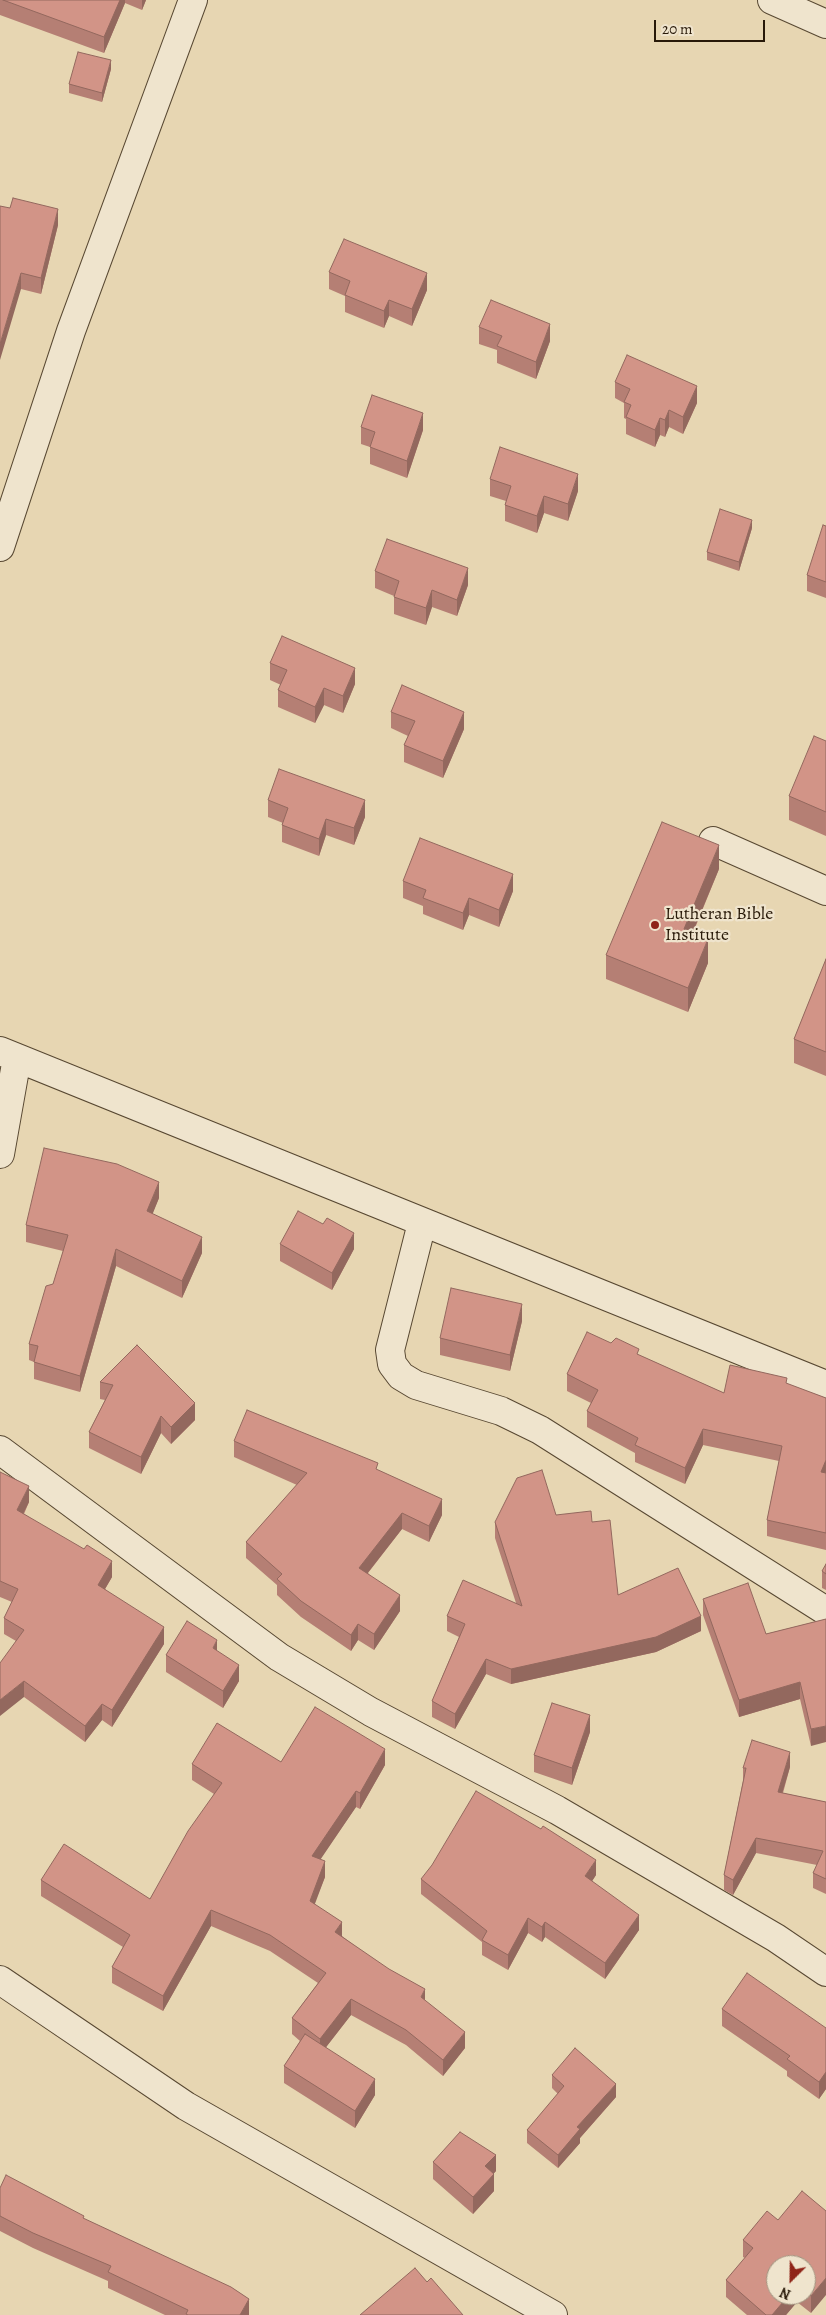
<!DOCTYPE html>
<html>
<head>
<meta charset="utf-8">
<style>
  body { margin:0 }
  #map { position:relative; width:826px; height:2315px; overflow:hidden; background:#e7d6b2; font-family:Alegreya,serif }
  canvas { display:block }
  .north { position:absolute; left:766px; top:2255px; width:50px; height:50px; box-sizing:border-box; background:#efe4cd; border:1px solid #9f937e; border-radius:50%; rotate:203deg; font-size:14px; font-weight:700; line-height:20px; text-align:center; color:#281908 }
  .north::after { content:''; display:block; margin:auto; width:18px; height:22px; background:#8f2418; clip-path:polygon(50% 0,100% 100%,50% 72%,0 100%) }
  .scale { position:absolute; left:654px; top:20px; width:111px; height:22px; box-sizing:border-box; border:2px solid #281908; border-top:0; padding-left:6px; font-size:15px; line-height:18px; white-space:nowrap; color:#281908; -webkit-text-stroke:4px #efe4cd; paint-order:stroke }
</style>
</head>
<body>
<div id="map">
<canvas width="826" height="2315"></canvas>
<div class="north">N</div>
<div class="scale">20 m</div>
</div>
<script>
const context = document.querySelector('canvas').getContext('2d');
context.lineJoin = 'round';
const toPath = rows => new Path2D(rows.map(r => 'M' + r).join(''));
function trace(path, color, width, dash) { context.strokeStyle = color; context.lineWidth = width; context.lineCap = dash ? 'butt' : 'round'; context.setLineDash(dash || []); context.stroke(path); }
function fillPath(path, color) { context.fillStyle = color; context.fill(path, 'evenodd'); }
function write(font, color, halo, rows, align = 'center') {
  context.font = font + ' Alegreya,serif'; context.lineWidth = 4.5; context.setLineDash([]); context.textBaseline = 'middle'; context.strokeStyle = halo; context.fillStyle = color; for (const [text, x, y, turn = 0] of rows) {
    context.save(); context.translate(x, y); context.rotate((+turn || 0) * Math.PI / 180); context.textAlign = isNaN(turn) ? turn : align; if (halo) context.strokeText(text, 0, 0); context.fillText(text, 0, 0); context.restore();
  }
}
const minor = toPath([
  [0,547,71,331,193,0],
  [713,841,826,891],
  [0,1051,826,1385],
  [0,1154,17,1058],
  [422,1223,390,1350,392,1364,401,1376,416,1385,501,1411,540,1430,826,1611],
  [0,1450,279,1657,371,1712,557,1810,776,1938,826,1972],
  [0,1980,186,2106,553,2315]
]);
const tertiary = toPath([
  [772,0,826,24]
]);
const wall = toPath([
  [0,0,146,0,142,10,125,3,104,53,0,15],
  [111,69,102,102,69,93,69,84],
  [0,206,58,225,41,294,21,289],
  [329,272,427,290,412,326,389,316,384,328,345,312,345,296,329,289],
  [479,327,550,341,536,379,497,363,497,350,479,344],
  [615,382,697,403,683,434,669,427,665,437,660,435,655,447,626,434,626,419,624,418,624,403,615,398],
  [361,427,423,430,407,478,370,464,370,447,361,444],
  [490,479,578,491,568,521,544,513,537,533,505,521,505,505,506,501,490,496],
  [826,526,826,598,807,591,807,575],
  [752,528,739,571,707,560,707,552],
  [375,571,468,585,457,616,432,607,426,625,394,614,394,596,375,588],
  [270,663,355,684,343,713,324,705,315,723,278,707,278,690,281,685,270,680],
  [391,712,464,729,443,778,404,762,404,745,408,736,391,728],
  [826,741,826,836,789,820,789,796],
  [268,800,365,817,354,845,326,835,319,856,282,842,282,825,283,823,268,817],
  [719,869,693,933,708,963,688,1012,606,979,606,955],
  [403,881,513,891,499,927,469,915,463,930,423,914,423,906,403,898],
  [826,959,826,1076,794,1063,794,1039],
  [159,1198,152,1214,202,1253,182,1298,116,1266,80,1392,34,1379,34,1362,29,1360,29,1344,53,1284,63,1251,26,1242,26,1225],
  [280,1244,354,1249,332,1290,280,1261],
  [522,1321,510,1371,440,1355,440,1338],
  [611,1343,639,1355,724,1393,787,1384,826,1398,826,1550,767,1536,767,1520,779,1461,703,1445,685,1484,635,1462,635,1453,587,1427,587,1411,591,1403,567,1391,567,1374],
  [137,1345,195,1420,171,1444,161,1433,141,1474,89,1448,89,1432,105,1400,100,1399,100,1382],
  [234,1441,378,1470,442,1515,429,1542,402,1529,368,1573,400,1611,374,1650,358,1640,351,1651,301,1617,277,1595,277,1585,246,1558,246,1542,297,1485,234,1457],
  [0,1472,29,1502,24,1514,112,1577,105,1589,164,1644,112,1727,102,1720,85,1742,24,1697,16,1641,4,1634,4,1618,12,1602,0,1597],
  [556,1515,592,1522,618,1595,701,1631,656,1652,511,1684,486,1674,455,1729,432,1717,432,1701,459,1637,447,1631,447,1616,516,1603,495,1538,495,1522],
  [826,1564,826,1590,822,1588,822,1571],
  [703,1599,766,1634,826,1619,811,1746,800,1699,739,1717,703,1615],
  [217,1651,239,1681,223,1708,166,1672,166,1655],
  [590,1732,572,1785,534,1772,534,1755],
  [281,1762,385,1765,360,1809,356,1807,320,1859,325,1877,314,1904,342,1936,425,2000,465,2048,443,2076,406,2045,351,2015,326,2047,375,2095,355,2128,284,2083,284,2066,300,2041,292,2034,292,2018,318,1983,270,1951,211,1926,163,2011,112,1983,112,1967,123,1947,41,1896,41,1880,150,1899,214,1794,192,1780,192,1764],
  [790,1767,783,1793,826,1802,826,1894,813,1888,813,1873,817,1865,756,1853,733,1895,724,1890,724,1875,743,1781,743,1768],
  [596,1875,592,1881,639,1930,605,1979,545,1937,542,1942,528,1933,508,1970,482,1955,482,1942,421,1894,421,1879],
  [722,2009,826,2028,826,2089,819,2099,787,2076,787,2071,722,2026],
  [552,2075,616,2097,580,2138,580,2143,558,2168,527,2143,527,2130,558,2094,552,2088],
  [433,2162,496,2171,494,2173,494,2191,473,2214,433,2179],
  [0,2188,84,2219,249,2314,249,2315,165,2315,108,2288,108,2281,33,2248,0,2231],
  [826,2211,811,2313,797,2302,786,2315,747,2315,726,2297,726,2280,745,2258,743,2257,743,2240,778,2220],
  [806,2265,806,2295,776,2295]
]);
const shadedWall = toPath([
  [120,0,125,0,125,3,104,53,104,37],
  [142,0,146,0,142,10],
  [111,60,111,69,102,102,102,93],
  [58,209,58,225,41,294,41,278],
  [21,273,21,289,0,360,0,344],
  [427,273,427,290,412,326,412,309],
  [389,300,389,316,384,328,384,311],
  [550,324,550,341,536,379,536,362],
  [697,386,697,403,683,434,683,417],
  [669,410,669,427,665,437,665,420],
  [423,413,423,430,407,478,407,461],
  [660,418,660,435,655,447,655,430],
  [578,474,578,491,568,521,568,504],
  [544,496,544,513,537,533,537,516],
  [752,520,752,528,739,571,739,562],
  [468,568,468,585,457,616,457,600],
  [432,590,432,607,426,625,426,608],
  [355,668,355,684,343,713,343,696],
  [324,688,324,705,315,723,315,707],
  [464,712,464,729,443,778,443,761],
  [365,800,365,817,354,845,354,828],
  [326,819,326,835,319,856,319,839],
  [719,845,719,869,684,953,684,929],
  [513,874,513,891,499,927,499,910],
  [469,898,469,915,463,930,463,913],
  [708,939,708,963,688,1012,688,988],
  [159,1182,159,1198,147,1228,147,1211],
  [354,1233,354,1249,332,1290,332,1273],
  [202,1237,202,1253,182,1298,182,1281],
  [116,1249,116,1266,80,1392,80,1376],
  [522,1304,522,1321,510,1371,510,1355],
  [195,1403,195,1420,171,1444,171,1427],
  [161,1416,161,1433,141,1474,141,1457],
  [703,1429,703,1445,685,1484,685,1468],
  [826,1460,826,1476,821,1472],
  [29,1486,29,1502,17,1526,17,1510],
  [442,1499,442,1515,429,1542,429,1526],
  [402,1513,402,1529,359,1584,359,1568],
  [112,1561,112,1577,98,1601,98,1585],
  [400,1595,400,1611,374,1650,374,1634],
  [701,1616,701,1631,656,1652,511,1684,511,1669],
  [358,1624,358,1640,351,1651,351,1635],
  [164,1627,164,1644,112,1727,112,1710],
  [217,1640,217,1657,213,1648],
  [486,1659,486,1674,455,1729,455,1714],
  [239,1665,239,1681,223,1708,223,1691],
  [24,1681,24,1697,0,1716,0,1700],
  [800,1682,800,1699,739,1717,739,1700],
  [102,1704,102,1720,85,1742,85,1726],
  [590,1715,590,1732,572,1785,572,1768],
  [826,1726,826,1742,811,1746,811,1729],
  [385,1749,385,1765,360,1809,360,1793],
  [790,1752,790,1767,778,1807,778,1792],
  [356,1791,356,1807,312,1872,312,1856],
  [756,1838,756,1853,733,1895,733,1880],
  [596,1860,596,1875,585,1892,585,1876],
  [325,1861,325,1877,310,1917,310,1901],
  [211,1910,211,1926,163,2011,163,1996],
  [639,1915,639,1930,605,1979,605,1963],
  [528,1918,528,1933,508,1970,508,1955],
  [342,1922,342,1938,335,1932],
  [545,1922,545,1937,542,1942,542,1927],
  [425,1989,425,2005,421,1997],
  [351,1999,351,2015,320,2055,320,2039],
  [465,2032,465,2048,443,2076,443,2060],
  [826,2072,826,2089,819,2099,819,2082],
  [375,2079,375,2095,355,2128,355,2111],
  [616,2084,616,2097,580,2138,580,2143,558,2168,558,2155,577,2127],
  [496,2155,496,2171,485,2183,485,2166],
  [494,2174,494,2191,473,2214,473,2197],
  [826,2278,826,2295,811,2313,811,2296],
  [789,2295,797,2295,797,2302,786,2315,772,2315],
  [249,2299,249,2315,240,2315]
]);
const building = toPath([
  [3,0,120,0,104,37,3,0],
  [78,52,111,60,102,93,69,84,78,52],
  [13,198,58,209,41,278,21,273,0,344,0,206,10,208,13,198],
  [344,239,427,273,412,309,389,300,384,311,345,295,350,281,329,272,344,239],
  [491,300,550,324,536,362,497,346,502,336,479,327,491,300],
  [627,355,697,386,683,417,669,410,665,420,660,418,655,430,626,417,631,405,624,402,630,389,615,382,627,355],
  [372,395,423,413,407,461,370,447,375,432,361,427,372,395],
  [500,447,578,474,568,504,544,496,537,516,505,505,511,486,490,479,500,447],
  [720,509,752,520,739,562,707,552,720,509],
  [823,525,826,526,826,582,807,575,823,525],
  [387,539,468,568,457,600,432,590,426,608,394,597,399,581,375,571,387,539],
  [282,636,355,668,343,696,324,688,315,707,278,690,287,670,270,663,282,636],
  [402,685,464,712,443,761,404,745,415,721,391,712,402,685],
  [814,736,826,741,826,812,789,796,814,736],
  [279,769,365,800,354,828,326,819,319,839,282,825,288,808,268,800,279,769],
  [662,822,719,845,684,929,708,939,688,988,606,955,662,822],
  [420,838,513,874,499,910,469,898,463,913,423,898,426,890,403,881,420,838],
  [826,959,826,1052,794,1039,826,959],
  [44,1148,117,1164,159,1182,147,1211,202,1237,182,1281,116,1249,80,1376,34,1362,38,1346,29,1344,46,1286,53,1284,68,1235,26,1225,44,1148],
  [298,1211,323,1224,327,1218,354,1233,332,1273,280,1244,298,1211],
  [451,1288,522,1304,510,1355,440,1338,451,1288],
  [587,1332,611,1343,616,1338,639,1349,637,1354,724,1393,730,1365,787,1378,786,1383,826,1398,826,1460,821,1472,826,1473,826,1533,767,1520,782,1446,703,1429,685,1468,635,1445,638,1438,587,1411,598,1390,567,1374,587,1332],
  [137,1345,195,1403,171,1427,161,1416,141,1457,89,1432,113,1385,100,1382,137,1345],
  [247,1410,378,1463,376,1469,442,1499,429,1526,402,1513,359,1568,400,1595,374,1634,358,1624,351,1635,301,1601,277,1579,282,1574,246,1542,307,1473,234,1441,247,1410],
  [542,1470,556,1515,591,1511,592,1522,610,1520,618,1595,678,1568,701,1616,656,1637,511,1669,486,1659,455,1714,432,1701,465,1624,447,1616,463,1580,522,1606,495,1522,517,1478,542,1470],
  [0,1472,29,1486,17,1510,84,1549,87,1545,112,1561,98,1585,164,1627,112,1710,102,1704,85,1726,24,1681,0,1700,0,1663,24,1630,4,1618,18,1589,0,1581,0,1472],
  [826,1564,826,1574,822,1571,826,1564],
  [748,1583,766,1634,826,1619,826,1726,811,1729,800,1682,739,1700,703,1599,748,1583],
  [187,1621,217,1640,213,1648,239,1665,223,1691,166,1655,187,1621],
  [552,1703,590,1715,572,1768,534,1755,552,1703],
  [315,1707,385,1749,360,1793,356,1791,312,1856,325,1861,310,1901,342,1922,335,1932,389,1969,425,1989,421,1997,465,2032,443,2060,406,2030,351,1999,320,2039,292,2018,326,1973,270,1935,211,1910,163,1996,112,1967,130,1935,41,1880,64,1844,150,1899,188,1831,222,1783,192,1764,217,1723,281,1762,315,1707],
  [752,1740,790,1752,778,1792,826,1802,826,1879,813,1873,823,1851,756,1838,733,1880,724,1875,746,1768,743,1768,752,1740],
  [476,1791,541,1829,543,1826,596,1860,585,1876,639,1915,605,1963,545,1922,542,1927,528,1918,508,1955,482,1940,487,1931,421,1879,432,1865,476,1791],
  [747,1973,826,2028,826,2072,819,2082,787,2059,790,2056,722,2009,747,1973],
  [305,2034,375,2079,355,2111,284,2066,305,2034],
  [575,2048,616,2084,577,2127,580,2129,558,2155,527,2130,564,2086,552,2075,575,2048],
  [460,2132,496,2155,485,2166,494,2174,473,2197,433,2162,460,2132],
  [6,2175,84,2216,83,2218,231,2287,249,2299,240,2315,188,2315,186,2314,188,2310,108,2272,111,2266,33,2233,0,2216,0,2188,6,2175],
  [802,2191,826,2211,826,2278,811,2296,806,2292,806,2265,776,2265,776,2295,789,2295,772,2315,766,2315,726,2280,753,2248,743,2240,767,2211,778,2220,802,2191],
  [415,2268,427,2282,431,2278,463,2315,360,2315,415,2268]
]);
const markers = [
  [655,925,5,"#8f2418"]
];
const poiNames = [
  ["Lutheran Bible",665,915],
  ["Institute",665,936]
];
trace(minor, '#584832', 30);
trace(tertiary, '#584832', 30);
trace(minor, '#efe4cd', 28);
trace(tertiary, '#efe4cd', 28);
fillPath(wall, '#b57f74');
fillPath(shadedWall, '#93685e');
fillPath(building, '#d29487');
trace(building, '#93685e', 1);
for (const [x, y, r, color] of markers) { const dot = new Path2D(); dot.arc(x, y, r, 0, 2 * Math.PI); context.fillStyle = color; context.fill(dot); trace(dot, '#efe4cd', 2); }
write('18px', '#281908', '#efe4cd', poiNames, 'left');
</script>
</body>
</html>
